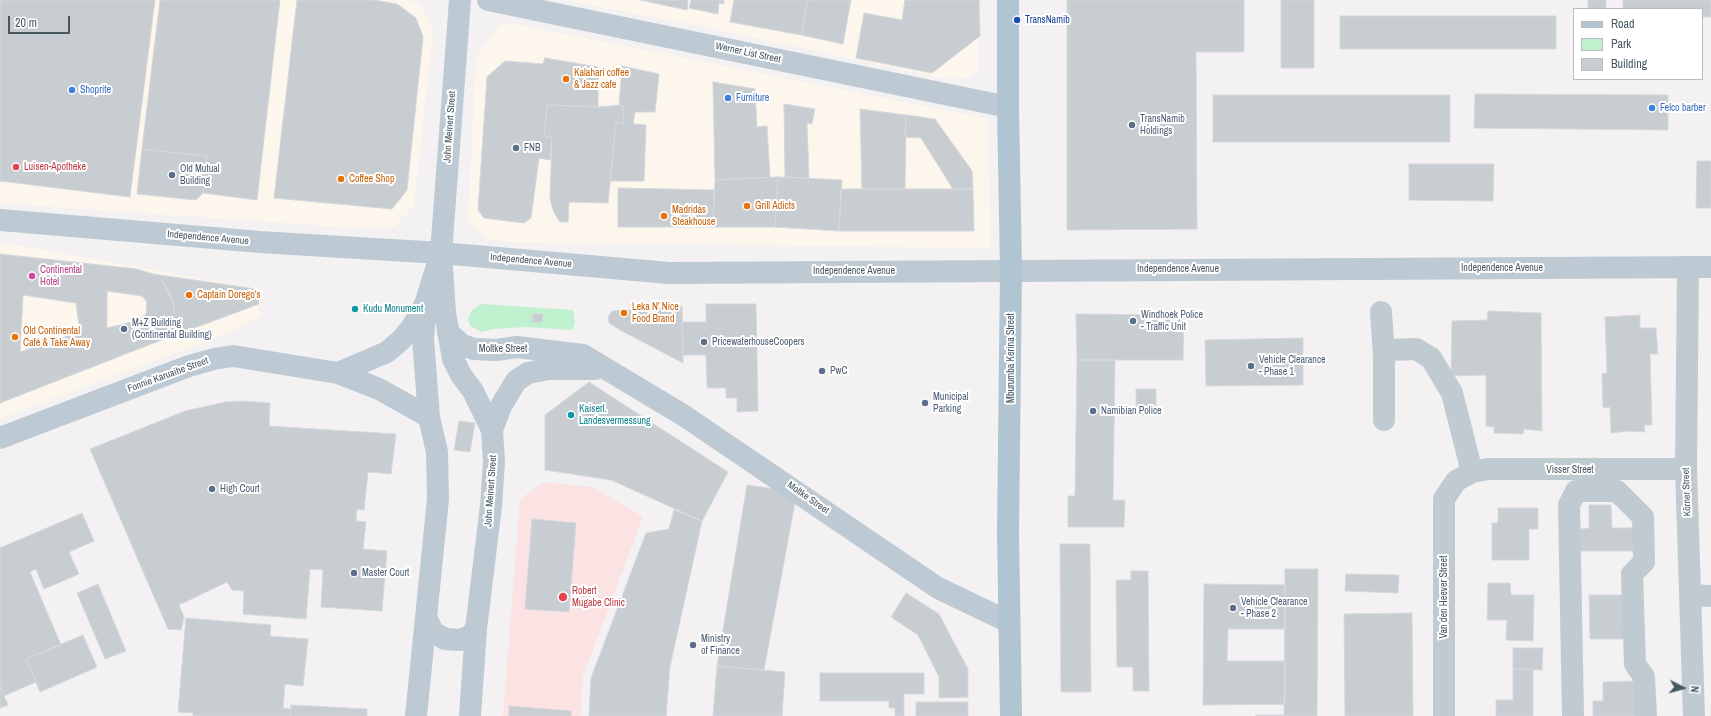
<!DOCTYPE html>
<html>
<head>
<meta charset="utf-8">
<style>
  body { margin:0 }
  #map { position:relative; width:1711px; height:716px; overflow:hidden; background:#f4f1f2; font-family:"Archivo Narrow",sans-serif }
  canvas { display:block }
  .legend { position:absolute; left:1573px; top:8px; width:130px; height:72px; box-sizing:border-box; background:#fff; border:1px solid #b6bcbf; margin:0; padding:5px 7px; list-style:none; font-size:12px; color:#485760 }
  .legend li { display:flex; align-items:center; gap:8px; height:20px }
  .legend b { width:20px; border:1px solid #b6bcbf }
  .north { position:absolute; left:1663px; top:668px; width:40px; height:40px; -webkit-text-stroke:3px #fff; paint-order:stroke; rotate:96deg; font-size:11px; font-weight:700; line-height:16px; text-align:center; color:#485760 }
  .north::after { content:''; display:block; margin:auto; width:14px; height:18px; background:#485760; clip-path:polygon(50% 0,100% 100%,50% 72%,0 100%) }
  .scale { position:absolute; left:8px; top:16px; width:62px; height:18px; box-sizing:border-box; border:2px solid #485760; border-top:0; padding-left:5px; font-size:12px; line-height:14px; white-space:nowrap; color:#485760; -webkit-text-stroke:3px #fff; paint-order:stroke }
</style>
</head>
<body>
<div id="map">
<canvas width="1711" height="716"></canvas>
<ul class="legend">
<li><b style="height:5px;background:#b0c4d1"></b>Road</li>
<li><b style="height:11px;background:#bff1ce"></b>Park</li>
<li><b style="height:11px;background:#c8cdd1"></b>Building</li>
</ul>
<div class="north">N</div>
<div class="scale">20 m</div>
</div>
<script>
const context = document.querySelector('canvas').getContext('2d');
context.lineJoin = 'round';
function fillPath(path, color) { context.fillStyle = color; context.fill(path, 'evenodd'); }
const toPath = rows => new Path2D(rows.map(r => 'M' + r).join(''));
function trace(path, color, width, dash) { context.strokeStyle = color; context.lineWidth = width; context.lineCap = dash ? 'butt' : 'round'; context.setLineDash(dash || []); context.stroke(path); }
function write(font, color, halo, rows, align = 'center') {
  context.font = font + ' "Archivo Narrow",sans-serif'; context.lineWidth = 4; context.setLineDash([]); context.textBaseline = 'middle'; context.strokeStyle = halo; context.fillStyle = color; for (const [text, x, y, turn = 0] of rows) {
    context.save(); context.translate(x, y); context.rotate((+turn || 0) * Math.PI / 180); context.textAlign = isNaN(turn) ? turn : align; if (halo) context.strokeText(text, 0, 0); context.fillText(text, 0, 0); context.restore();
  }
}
const commercial = toPath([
  [0,0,410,0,423,8,433,31,414,205,394,227,370,229,0,203],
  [562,0,979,0,978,70,966,78,946,79,700,26],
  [503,22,988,119,990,248,503,242,486,238,468,220,476,57],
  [0,242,256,289,261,316,229,333,0,418]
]);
const medical = toPath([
  [544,482,593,487,643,517,583,676,580,716,503,716,520,499]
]);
const green = toPath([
  [481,304,573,310,575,323,572,330,526,327,493,329,482,332,470,326,468,319,472,310]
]);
const building = toPath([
  [0,0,155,0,130,197,0,181,0,0],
  [160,0,280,0,257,200,203,193,207,156,142,149,160,0],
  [297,0,374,0,397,4,416,18,423,37,407,190,392,209,274,198,297,0],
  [640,0,688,0,687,10,640,0],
  [691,0,724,0,724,4,719,3,718,14,689,8,691,0],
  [734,0,808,0,801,35,730,22,734,0],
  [808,0,851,0,843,44,801,35,808,0],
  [905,0,979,0,980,36,932,73,856,58,864,13,902,20,905,0],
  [1067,0,1244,0,1244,52,1196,52,1197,229,1067,230,1067,0],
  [1281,0,1314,0,1314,68,1281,68,1281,0],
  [1588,0,1606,0,1606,9,1588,9,1588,0],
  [1623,0,1711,0,1711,17,1702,17,1702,9,1623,9,1623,0],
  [1340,16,1556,16,1556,49,1340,49,1340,16],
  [545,58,598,67,598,107,547,105,544,136,552,138,550,160,539,158,531,218,524,223,484,218,478,210,487,77,505,61,543,64,545,58],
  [622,66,659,74,655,112,635,112,633,124,646,125,644,181,610,181,616,123,624,124,623,105,619,106,622,66],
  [713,82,755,89,757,127,767,126,770,177,715,180,713,82],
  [1475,94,1668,95,1668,130,1474,128,1475,94],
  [1213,95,1450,95,1450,142,1213,142,1213,95],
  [784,104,815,109,812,124,807,123,809,178,785,177,784,104],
  [547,105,598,107,623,105,624,124,616,123,608,203,569,202,568,222,560,222,554,213,550,199,552,138,544,136,547,105],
  [860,109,906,115,905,189,862,189,860,109],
  [906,115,935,119,972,171,973,189,953,189,921,138,905,137,906,115],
  [142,149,207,156,203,193,196,200,137,194,142,149],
  [1697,161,1711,161,1711,208,1696,208,1697,161],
  [1409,164,1494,164,1493,201,1409,200,1409,164],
  [778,177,842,180,839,231,775,227,778,177],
  [778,177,775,227,713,227,715,180,778,177],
  [618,188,714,190,713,227,618,227,618,188],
  [841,189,973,189,974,231,839,231,841,189],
  [0,254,137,269,153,274,163,282,170,294,174,305,174,318,169,329,159,341,0,403,0,254],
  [107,291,142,296,147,302,146,314,136,321,107,328,107,291],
  [23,295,76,303,80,332,20,352,23,295],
  [153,274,256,289,259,304,159,341,169,329,174,318,174,305,163,282,153,274],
  [706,304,756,304,758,411,737,412,737,398,726,398,726,388,707,388,706,355,683,355,682,322,706,322,706,304],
  [682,306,683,363,620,330,609,323,608,317,612,311,682,306],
  [1488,311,1541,313,1542,431,1524,429,1523,434,1494,433,1494,427,1486,426,1486,375,1451,376,1452,321,1487,320,1488,311],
  [533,314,543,314,542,322,532,322,533,314],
  [1076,314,1184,315,1183,360,1077,360,1076,314],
  [1640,315,1640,328,1656,328,1658,354,1650,354,1652,425,1644,425,1645,432,1629,431,1611,433,1610,407,1603,408,1602,374,1607,373,1605,317,1640,315],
  [1303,338,1303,385,1206,386,1205,340,1303,338],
  [1077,360,1115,360,1113,500,1125,500,1124,527,1068,527,1068,496,1075,496,1077,360],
  [589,382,728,472,702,521,611,480,545,470,545,415,589,382],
  [1136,389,1156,389,1156,415,1136,415,1136,389],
  [243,401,270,403,269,426,396,434,391,474,368,472,364,510,357,509,356,521,366,522,363,549,387,551,382,611,321,607,323,570,310,569,306,619,243,614,244,591,232,590,227,582,179,605,184,617,181,630,168,629,90,449,185,411,225,402,243,401],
  [459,421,475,423,470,452,454,450,459,421],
  [747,485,797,492,764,670,717,666,747,485],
  [1589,505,1611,505,1612,528,1638,528,1638,551,1580,551,1580,529,1589,528,1589,505],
  [1498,508,1538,508,1538,529,1529,529,1529,560,1492,560,1492,523,1498,523,1498,508],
  [674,510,702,521,670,667,666,716,589,716,591,678,646,533,669,529,674,510],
  [82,513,94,541,69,552,79,574,44,589,36,569,30,572,61,645,26,659,36,682,4,696,0,685,0,548,82,513],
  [532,519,576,523,569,612,525,609,532,519],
  [1060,544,1090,544,1091,692,1061,692,1060,544],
  [1285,569,1318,569,1317,716,1256,716,1256,715,1284,715,1285,569],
  [1131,571,1148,571,1149,691,1133,691,1133,667,1117,667,1116,580,1131,580,1131,571],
  [1346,574,1399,575,1398,593,1345,591,1346,574],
  [1488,583,1510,583,1511,595,1534,595,1533,641,1506,640,1507,620,1487,620,1488,583],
  [98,584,126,651,105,659,77,593,98,584],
  [1204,584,1285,585,1285,629,1228,629,1227,661,1285,661,1285,704,1203,705,1204,584],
  [906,593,939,614,968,669,968,697,939,698,939,677,918,635,891,617,906,593],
  [1589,595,1628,595,1628,639,1590,639,1589,595],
  [1412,613,1413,716,1345,716,1344,614,1412,613],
  [186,618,271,625,270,636,308,639,303,686,285,684,283,708,291,709,290,716,193,716,193,713,178,712,186,618],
  [83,635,97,667,40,692,26,659,83,635],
  [1513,648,1543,648,1542,670,1513,669,1513,648],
  [717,666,785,672,782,716,713,716,717,666],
  [1513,669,1533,669,1533,716,1496,716,1496,700,1513,700,1513,669],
  [820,673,924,673,924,694,904,694,904,716,895,716,895,708,889,708,889,701,820,701,820,673],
  [1635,681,1636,716,1593,716,1593,701,1603,701,1603,682,1635,681],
  [0,685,8,705,0,708,0,685],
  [916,702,968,702,968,716,916,716,916,702],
  [291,705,367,709,367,716,290,716,291,705],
  [509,706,571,711,571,716,509,716,509,706]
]);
const street = toPath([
  [1688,267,1686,469,1694,716],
  [1381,312,1384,356],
  [1384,420,1384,356,1390,350,1416,349,1431,358,1452,393,1472,472],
  [1691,595,1711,596],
  [1444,716,1444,499,1456,481,1472,472,1488,469,1686,469],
  [1573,716,1569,505,1576,491,1617,491,1643,517,1644,562,1632,574,1635,664,1644,677,1646,716]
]);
const secondary = toPath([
  [460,0,441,253,445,313,453,359,461,375,473,391,492,430,494,462,491,506,476,629,470,716],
  [488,0,1008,107],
  [0,220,260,242,441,253,669,273,1711,267],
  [448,332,462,345,474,349,496,350,517,347,583,355,683,415,938,588,1009,622],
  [338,373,387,352,401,340,412,327,424,306],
  [492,430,501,406,516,381,528,373,549,369,595,369],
  [0,438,189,366,214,359,233,356,338,373,379,389,429,417],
  [426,617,433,632,445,639,460,640,470,636,476,629],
  [416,716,438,499,437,452,429,417,423,339,426,301,438,263]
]);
const primary = toPath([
  [1008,0,1008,107,1011,270,1008,533,1011,716]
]);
const markers = [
  [1017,20,4,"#1a4fb4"],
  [566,79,4,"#e8710a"],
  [72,90,4,"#3f7fe0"],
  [728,98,4,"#3f7fe0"],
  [1652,108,4,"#3f7fe0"],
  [1132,125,4,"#5c6f8a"],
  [516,148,4,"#5c6f8a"],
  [16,167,4,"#e0444e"],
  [172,175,4,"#5c6f8a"],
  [341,179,4,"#e8710a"],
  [747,206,4,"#e8710a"],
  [664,216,4,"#e8710a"],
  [32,276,4,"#d1479c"],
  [189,295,4,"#e8710a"],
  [355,309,4,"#0f9aa8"],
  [624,313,4,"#e8710a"],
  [1133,321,4,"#5c6f8a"],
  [124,329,4,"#5c6f8a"],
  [15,337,4,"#e8710a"],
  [704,342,4,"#5c6f8a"],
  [1251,366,4,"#5c6f8a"],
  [822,371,4,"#5c6f8a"],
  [925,403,4,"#5c6f8a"],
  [1093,411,4,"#5c6f8a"],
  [571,415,4,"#0f9aa8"],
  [212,489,4,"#5c6f8a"],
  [354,573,4,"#5c6f8a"],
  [563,597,5,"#e0444e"],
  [1233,608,4,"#5c6f8a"],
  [693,645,4,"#5c6f8a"]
];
const transitNames = [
  ["TransNamib",1025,20]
];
const streetNames = [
  ["Werner List Street",748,53,12],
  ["John Meinert Street",450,127,-86],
  ["Independence Avenue",208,238,5],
  ["Independence Avenue",531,261,5],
  ["Independence Avenue",1502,268],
  ["Independence Avenue",1178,269],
  ["Independence Avenue",854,271],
  ["Moltke Street",503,349],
  ["Mburumba Kerina Street",1011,358,-90],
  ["Fonnie Karuaihe Street",168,375,-20],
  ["Visser Street",1570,470],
  ["John Meinert Street",491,491,-86],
  ["Körner Street",1687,492,-92],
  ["Moltke Street",808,498,35],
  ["Van den Heever Street",1444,597,-90]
];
const foodNames = [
  ["Kalahari coffee",574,73],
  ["& Jazz cafe",574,85],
  ["Coffee Shop",349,179],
  ["Grill Adicts",755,206],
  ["Madridas",672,210],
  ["Steakhouse",672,222],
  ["Captain Dorego's",197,295],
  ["Leka N' Nice",632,307],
  ["Food Brand",632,319],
  ["Old Continental",23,331],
  ["Café & Take Away",23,343]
];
const shopNames = [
  ["Shoprite",80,90],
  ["Furniture",736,98],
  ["Felco barber",1660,108]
];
const serviceNames = [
  ["TransNamib",1140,119],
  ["Holdings",1140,131],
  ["FNB",524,148],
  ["Old Mutual",180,169],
  ["Building",180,181],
  ["Windhoek Police",1141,315],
  ["- Traffic Unit",1141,327],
  ["M+Z Building",132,323],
  ["(Continental Building)",132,335],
  ["PricewaterhouseCoopers",712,342],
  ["Vehicle Clearance",1259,360],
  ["- Phase 1",1259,372],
  ["PwC",830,371],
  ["Municipal",933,397],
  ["Parking",933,409],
  ["Namibian Police",1101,411],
  ["High Court",220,489],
  ["Master Court",362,573],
  ["Vehicle Clearance",1241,602],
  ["- Phase 2",1241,614],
  ["Ministry",701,639],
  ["of Finance",701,651]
];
const healthNames = [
  ["Luisen-Apotheke",24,167],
  ["Robert",572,591],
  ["Mugabe Clinic",572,603]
];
const hotelNames = [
  ["Continental",40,270],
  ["Hotel",40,282]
];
const cultureNames = [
  ["Kudu Monument",363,309],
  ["Kaiserl.",579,409],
  ["Landesvermessung",579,421]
];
fillPath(commercial, '#fdf6ec');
fillPath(medical, '#fce3e3');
fillPath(green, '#bff1ce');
fillPath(building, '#c8cdd1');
trace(building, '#d5d8dd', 1);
trace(street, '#bfcad1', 22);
trace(secondary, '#bdcad3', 22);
trace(primary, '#b0c4d1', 22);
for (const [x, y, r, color] of markers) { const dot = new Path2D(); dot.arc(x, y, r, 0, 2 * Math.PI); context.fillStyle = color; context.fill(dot); trace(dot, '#fff', 1.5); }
write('10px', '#164399', '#fff', transitNames, 'left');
write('10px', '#485760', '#fff', streetNames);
write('10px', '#c56008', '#fff', foodNames, 'left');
write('10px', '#366cbe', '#fff', shopNames, 'left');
write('10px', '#4e5e75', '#fff', serviceNames, 'left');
write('10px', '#be3a42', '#fff', healthNames, 'left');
write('10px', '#b23c85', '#fff', hotelNames, 'left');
write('10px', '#0d838f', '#fff', cultureNames, 'left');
</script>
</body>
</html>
